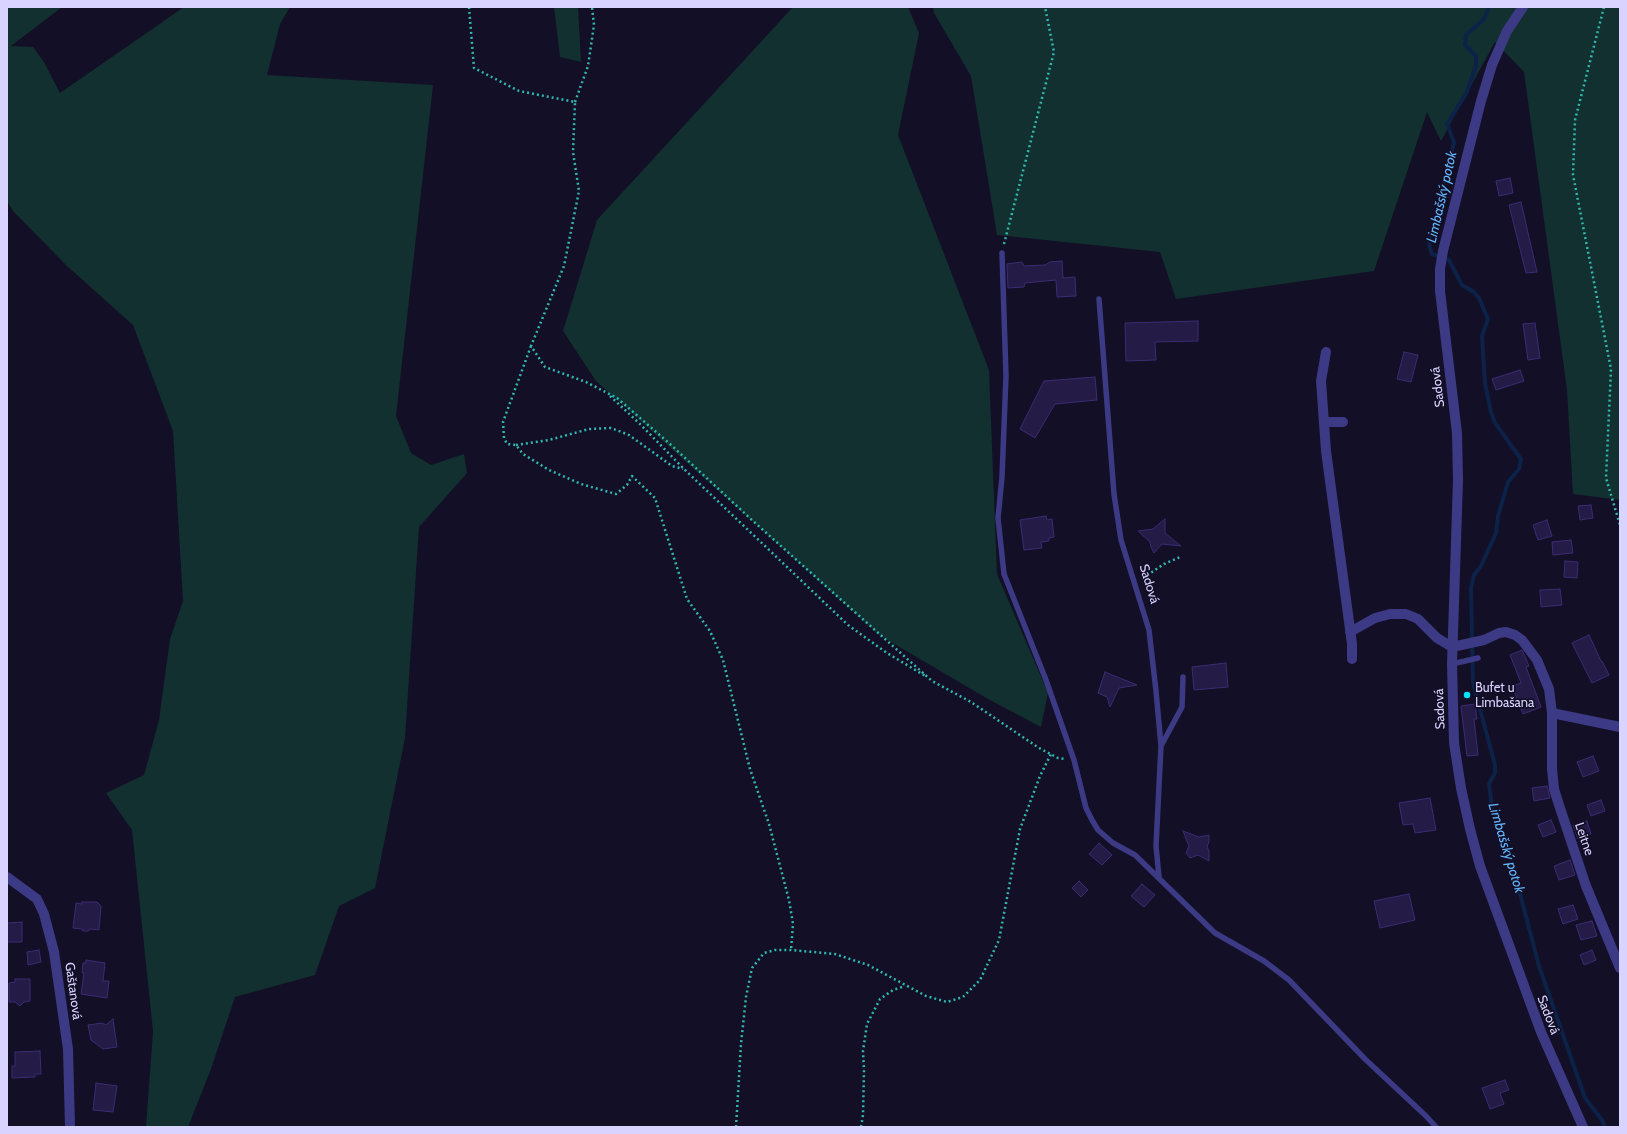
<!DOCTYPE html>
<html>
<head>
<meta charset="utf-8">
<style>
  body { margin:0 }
  #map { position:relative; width:1627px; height:1134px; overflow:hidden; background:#130f26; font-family:Cabin,sans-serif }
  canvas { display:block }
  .frame { position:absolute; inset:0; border:8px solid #d9d4ff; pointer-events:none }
</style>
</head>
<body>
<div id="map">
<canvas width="1627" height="1134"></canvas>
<div class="frame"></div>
</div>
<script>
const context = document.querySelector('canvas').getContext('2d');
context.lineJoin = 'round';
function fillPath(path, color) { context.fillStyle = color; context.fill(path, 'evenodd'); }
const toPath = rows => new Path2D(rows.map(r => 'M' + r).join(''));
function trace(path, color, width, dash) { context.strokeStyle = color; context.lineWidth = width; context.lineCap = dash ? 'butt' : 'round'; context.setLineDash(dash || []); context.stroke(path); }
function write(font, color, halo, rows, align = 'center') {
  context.font = font + ' Cabin,sans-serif'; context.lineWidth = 3.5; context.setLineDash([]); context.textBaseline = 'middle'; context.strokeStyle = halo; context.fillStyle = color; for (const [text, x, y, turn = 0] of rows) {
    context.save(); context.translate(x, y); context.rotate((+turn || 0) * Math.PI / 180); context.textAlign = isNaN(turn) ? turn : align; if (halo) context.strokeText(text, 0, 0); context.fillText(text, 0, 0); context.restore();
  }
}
const green = toPath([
  [7,7,62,7,11,46,33,47,44,62,60,93,184,7,290,7,280,24,267,75,433,85,396,416,411,453,431,465,464,454,467,473,419,527,405,738,375,888,339,906,315,975,235,997,211,1069,188,1127,146,1127,153,1031,132,830,106,793,144,775,159,720,170,639,183,601,173,431,133,325,67,266,13,211,7,201],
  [554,7,578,7,581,62,560,57],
  [793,7,908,7,919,33,898,135,989,370,997,574,1048,693,1041,727,988,699,879,635,596,381,563,331,597,220],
  [933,7,1620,7,1620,500,1573,494,1567,390,1524,72,1495,42,1441,141,1427,112,1374,271,1176,299,1160,252,997,235,971,76,934,13]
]);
const stream = toPath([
  [1489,7,1484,19,1466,35,1465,45,1476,56,1476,66,1466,94,1447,124,1454,142,1429,245,1432,254,1449,260,1462,285,1474,292,1479,298,1488,319,1482,336,1485,384,1491,412,1495,423,1521,459,1519,469,1508,482,1498,516,1496,533,1481,566,1474,575,1471,588,1473,683,1495,765,1495,773,1489,784,1493,815,1513,867,1539,966,1585,1098,1602,1120,1605,1127]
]);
const building = toPath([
  [1510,178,1513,193,1499,196,1496,181,1510,178],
  [1521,202,1537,272,1526,273,1509,205,1521,202],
  [1062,261,1063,278,1075,277,1076,296,1057,297,1056,280,1025,283,1024,287,1008,288,1007,264,1022,262,1024,266,1045,265,1050,262,1062,261],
  [1198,321,1198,341,1155,342,1156,360,1126,361,1125,323,1198,321],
  [1535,323,1540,358,1528,360,1523,324,1535,323],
  [1404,352,1418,355,1411,382,1397,379,1404,352],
  [1520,370,1524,381,1496,390,1492,379,1520,370],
  [1095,377,1097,400,1055,404,1035,438,1020,429,1044,381,1095,377],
  [1591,505,1593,518,1580,520,1578,506,1591,505],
  [1046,516,1047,520,1052,519,1054,537,1049,538,1049,541,1041,542,1042,548,1024,550,1020,520,1046,516],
  [1165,519,1165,533,1181,546,1162,544,1154,553,1151,547,1150,542,1138,531,1153,529,1165,519],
  [1547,520,1552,536,1538,540,1533,525,1547,520],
  [1571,540,1573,553,1553,555,1552,542,1571,540],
  [1565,561,1578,562,1577,578,1564,577,1565,561],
  [1560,589,1562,605,1541,607,1540,590,1560,589],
  [1589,635,1601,661,1602,661,1609,675,1592,683,1572,643,1589,635],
  [1522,650,1529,666,1526,667,1541,707,1523,714,1512,686,1521,683,1510,655,1522,650],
  [1226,663,1228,687,1194,690,1192,667,1226,663],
  [1105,672,1137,685,1119,688,1110,707,1107,697,1098,693,1105,672],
  [1475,704,1477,719,1474,719,1478,755,1467,756,1461,706,1475,704],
  [1593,756,1599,771,1583,777,1577,762,1593,756],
  [1547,786,1550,798,1534,801,1532,788,1547,786],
  [1430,798,1436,830,1415,833,1413,824,1403,825,1399,803,1430,798],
  [1601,800,1605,811,1591,816,1587,805,1601,800],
  [1551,820,1556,832,1543,837,1538,825,1551,820],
  [1587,821,1591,834,1578,839,1573,825,1587,821],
  [1183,831,1199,837,1209,835,1209,841,1207,847,1209,851,1209,861,1198,855,1190,858,1186,853,1189,846,1183,831],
  [1099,843,1112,855,1102,865,1089,854,1099,843],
  [1570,860,1575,875,1559,880,1554,866,1570,860],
  [1079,881,1088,890,1081,897,1072,888,1079,881],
  [1142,884,1155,895,1144,907,1131,896,1142,884],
  [1409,894,1415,920,1380,928,1374,901,1409,894],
  [82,902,97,902,101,906,99,930,91,929,88,931,83,931,82,929,73,928,76,903,82,904,82,902],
  [1573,905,1578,919,1563,924,1558,909,1573,905],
  [1592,921,1597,936,1581,940,1576,925,1592,921],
  [22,922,22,942,7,942,7,923,22,922],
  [39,950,41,962,28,965,27,952,39,950],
  [1592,950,1596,960,1584,965,1580,955,1592,950],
  [86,960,105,963,103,981,109,981,107,998,81,994,84,973,82,973,83,963,86,963,86,960],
  [15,979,30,979,30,1001,24,1002,20,1006,15,1002,9,1002,9,983,15,982,15,979],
  [113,1019,117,1047,103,1049,91,1040,88,1025,102,1023,106,1025,113,1019],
  [40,1051,41,1074,35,1074,35,1077,12,1078,12,1066,15,1066,15,1052,40,1051],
  [1505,1080,1509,1090,1500,1093,1504,1104,1490,1109,1482,1088,1505,1080],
  [96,1083,117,1086,113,1112,93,1110,96,1083]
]);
const path = toPath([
  [469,7,474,68,519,91,575,102,573,152,579,191,564,266,531,346,545,367,586,382,617,398,670,444,753,521,932,681,971,702,1039,748,1058,758,1065,759],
  [1604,7,1575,120,1573,175,1611,369,1606,478,1620,525],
  [575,102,588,66,594,25,592,7],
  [1004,244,1054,52,1045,7],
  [531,346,503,422,504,438,507,444,516,445,523,454,549,470,581,484,616,494,627,485,632,476,655,498,687,599,710,631,723,660,750,769,769,824,789,900,793,924,791,950],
  [610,396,640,424,684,469,848,625,887,653,927,677],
  [516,445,549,440,589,429,611,428,629,435,672,466,683,469],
  [1143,578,1164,564,1180,557],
  [736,1127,741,1044,746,997,752,968,764,953,775,950,791,950,835,954,868,965,926,996,947,1002,963,997,980,980,999,940,1020,829,1040,776,1051,754],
  [861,1127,863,1115,864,1070,863,1051,867,1024,880,999,893,990,905,986]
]);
const lane = toPath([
  [1002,253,1006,376,1002,477,998,518,1004,574,1046,680,1074,760,1086,808,1092,820,1098,830,1113,843,1135,855,1215,933,1264,961,1289,980,1365,1059,1426,1116,1436,1127],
  [1099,299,1114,494,1121,540,1149,630,1156,691,1161,746,1156,846,1159,877],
  [1452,664,1478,658],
  [1161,746,1182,707,1183,677]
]);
const street = toPath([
  [1523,7,1507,31,1492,65,1481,101,1443,251,1440,269,1440,291,1457,433,1458,480,1452,664,1454,743,1461,788,1470,829,1480,866,1541,1032,1583,1127],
  [1326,352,1321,381,1326,451,1352,644,1352,659],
  [1324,422,1343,422],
  [1350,632,1375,618,1390,614,1406,614,1418,619,1437,638,1452,647,1484,640,1499,633,1506,632,1515,635,1522,640,1537,660,1549,689,1552,713,1552,769,1554,789,1559,805,1586,886,1620,968],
  [1552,713,1620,727],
  [7,877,37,899,44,914,54,952,68,1049,70,1127]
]);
const markers = [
  [1467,695,4,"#00e5ff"]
];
const streetNames = [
  ["Sadová",1438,387,-97],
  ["Sadová",1149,584,73],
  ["Sadová",1440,709,-92],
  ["Leitne",1584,839,71],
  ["Gaštanová",73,991,82],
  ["Sadová",1548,1015,69]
];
const poiNames = [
  ["Bufet u",1475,688],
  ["Limbašana",1475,703]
];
const waterNames = [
  ["Limbašský potok",1442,197,-77],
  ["Limbašský potok",1506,848,73]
];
fillPath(green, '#12302f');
trace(stream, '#0c2248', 4);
fillPath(building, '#241b47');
trace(building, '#3b2d73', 1);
trace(path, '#2fb8b0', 2.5, [2, 3]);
trace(lane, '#3d3a85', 5.5);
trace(street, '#3d3a85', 10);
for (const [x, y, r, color] of markers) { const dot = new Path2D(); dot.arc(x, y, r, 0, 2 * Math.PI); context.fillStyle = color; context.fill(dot); trace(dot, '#130f26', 1.5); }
write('13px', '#d9d4ff', '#130f26', streetNames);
write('13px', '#d9d4ff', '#130f26', poiNames, 'left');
write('italic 14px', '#62b6ff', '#130f26', waterNames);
</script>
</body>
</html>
